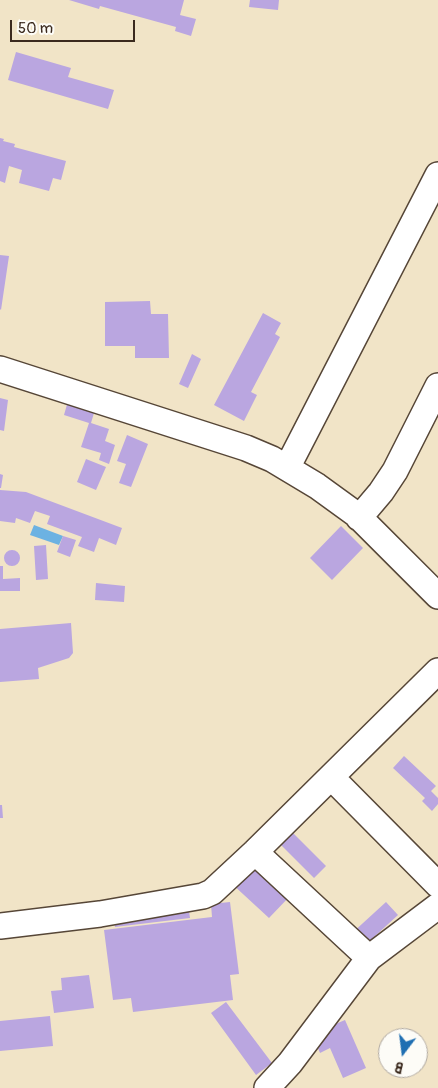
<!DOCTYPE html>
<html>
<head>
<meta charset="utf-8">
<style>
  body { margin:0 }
  #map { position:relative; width:438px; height:1088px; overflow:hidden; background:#f1e4c7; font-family:Pangolin,sans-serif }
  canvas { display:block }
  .north { position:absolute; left:378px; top:1028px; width:50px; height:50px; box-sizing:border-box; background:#fdfcf7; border:1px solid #afa8a0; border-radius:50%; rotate:195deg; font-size:14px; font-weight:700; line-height:20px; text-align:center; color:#3b2a1e }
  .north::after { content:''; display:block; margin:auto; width:18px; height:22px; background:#1f6fb2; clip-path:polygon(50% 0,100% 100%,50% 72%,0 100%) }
  .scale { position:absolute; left:10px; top:20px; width:125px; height:22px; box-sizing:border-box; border:2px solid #3b2a1e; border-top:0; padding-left:6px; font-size:15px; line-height:18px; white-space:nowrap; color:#3b2a1e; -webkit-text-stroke:4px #fdfcf7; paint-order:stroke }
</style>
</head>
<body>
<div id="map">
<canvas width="438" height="1088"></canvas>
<div class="north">B</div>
<div class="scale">50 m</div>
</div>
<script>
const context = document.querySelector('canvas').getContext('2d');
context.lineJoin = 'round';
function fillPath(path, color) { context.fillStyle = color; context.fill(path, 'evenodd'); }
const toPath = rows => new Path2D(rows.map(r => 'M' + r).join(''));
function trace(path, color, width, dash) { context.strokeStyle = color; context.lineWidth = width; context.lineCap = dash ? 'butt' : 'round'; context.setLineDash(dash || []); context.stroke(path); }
const water = toPath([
  [34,525,63,536,59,545,30,535]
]);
const building = toPath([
  [69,0,184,0,180,15,196,19,191,36,175,31,176,27,100,6,99,9],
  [250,0,279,0,278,10,249,7],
  [16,52,71,68,68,77,114,90,108,109,8,80],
  [0,138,4,139,3,141,15,144,14,147,66,161,61,180,53,178,49,191,19,183,22,170,9,166,5,183,0,181],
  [0,255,9,256,1,310,0,309],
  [150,301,151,314,168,314,169,358,135,358,135,346,105,346,105,302],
  [263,313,281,323,275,334,280,337,251,392,257,395,244,421,214,405],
  [192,354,201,359,188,388,179,384],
  [70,394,97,403,91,423,109,429,105,441,115,445,109,464,99,460,101,453,81,447,89,423,64,415],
  [0,398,8,400,4,431,0,430],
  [127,435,148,444,131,487,119,483,126,464,117,461],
  [86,459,106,467,96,490,77,482],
  [0,474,3,475,1,488,0,488],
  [0,490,26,492,122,528,116,545,99,538,94,552,78,546,82,537,47,524,50,516,35,511,30,523,16,518,15,523,0,521],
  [341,526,363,548,332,580,310,558],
  [63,536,76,540,70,557,57,552],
  [46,545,48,579,36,580,34,546],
  '4 558a8 8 0 1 1 16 0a8 8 0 1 1-16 0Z',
  [0,566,3,566,3,579,20,578,20,591,0,591],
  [96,583,125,586,124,602,95,600],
  [71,623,73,653,69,658,38,668,39,679,0,682,0,629],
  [404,756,436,786,431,791,438,798,438,804,432,811,422,801,425,798,393,768],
  [0,805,2,805,3,818,0,818],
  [287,827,326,866,314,878,275,839],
  [252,860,291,895,269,918,231,883],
  [230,902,239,974,230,975,233,1000,133,1012,131,998,113,1000,104,930,212,917,211,904],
  [386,902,398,915,363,947,351,934],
  [188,905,190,918,115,927,113,914],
  [89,975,94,1008,54,1013,51,991,62,990,61,978],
  [226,1002,272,1063,256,1075,211,1013],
  [50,1016,53,1046,0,1051,0,1021],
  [345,1020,366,1068,343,1078,330,1048,320,1053,312,1034]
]);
const minor = toPath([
  [0,369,246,448,272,459,317,486,357,515,438,596],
  [287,468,438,175],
  [359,518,381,492,395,471,438,386],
  [331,777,438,885],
  [255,852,369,958],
  [0,926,100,914,203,896,212,892,255,852,438,671],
  [267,1088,290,1063,369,958,438,906]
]);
fillPath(water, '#6cb2e2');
fillPath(building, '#baa6e0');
trace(minor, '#564637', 28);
trace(minor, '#fff', 25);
</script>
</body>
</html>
